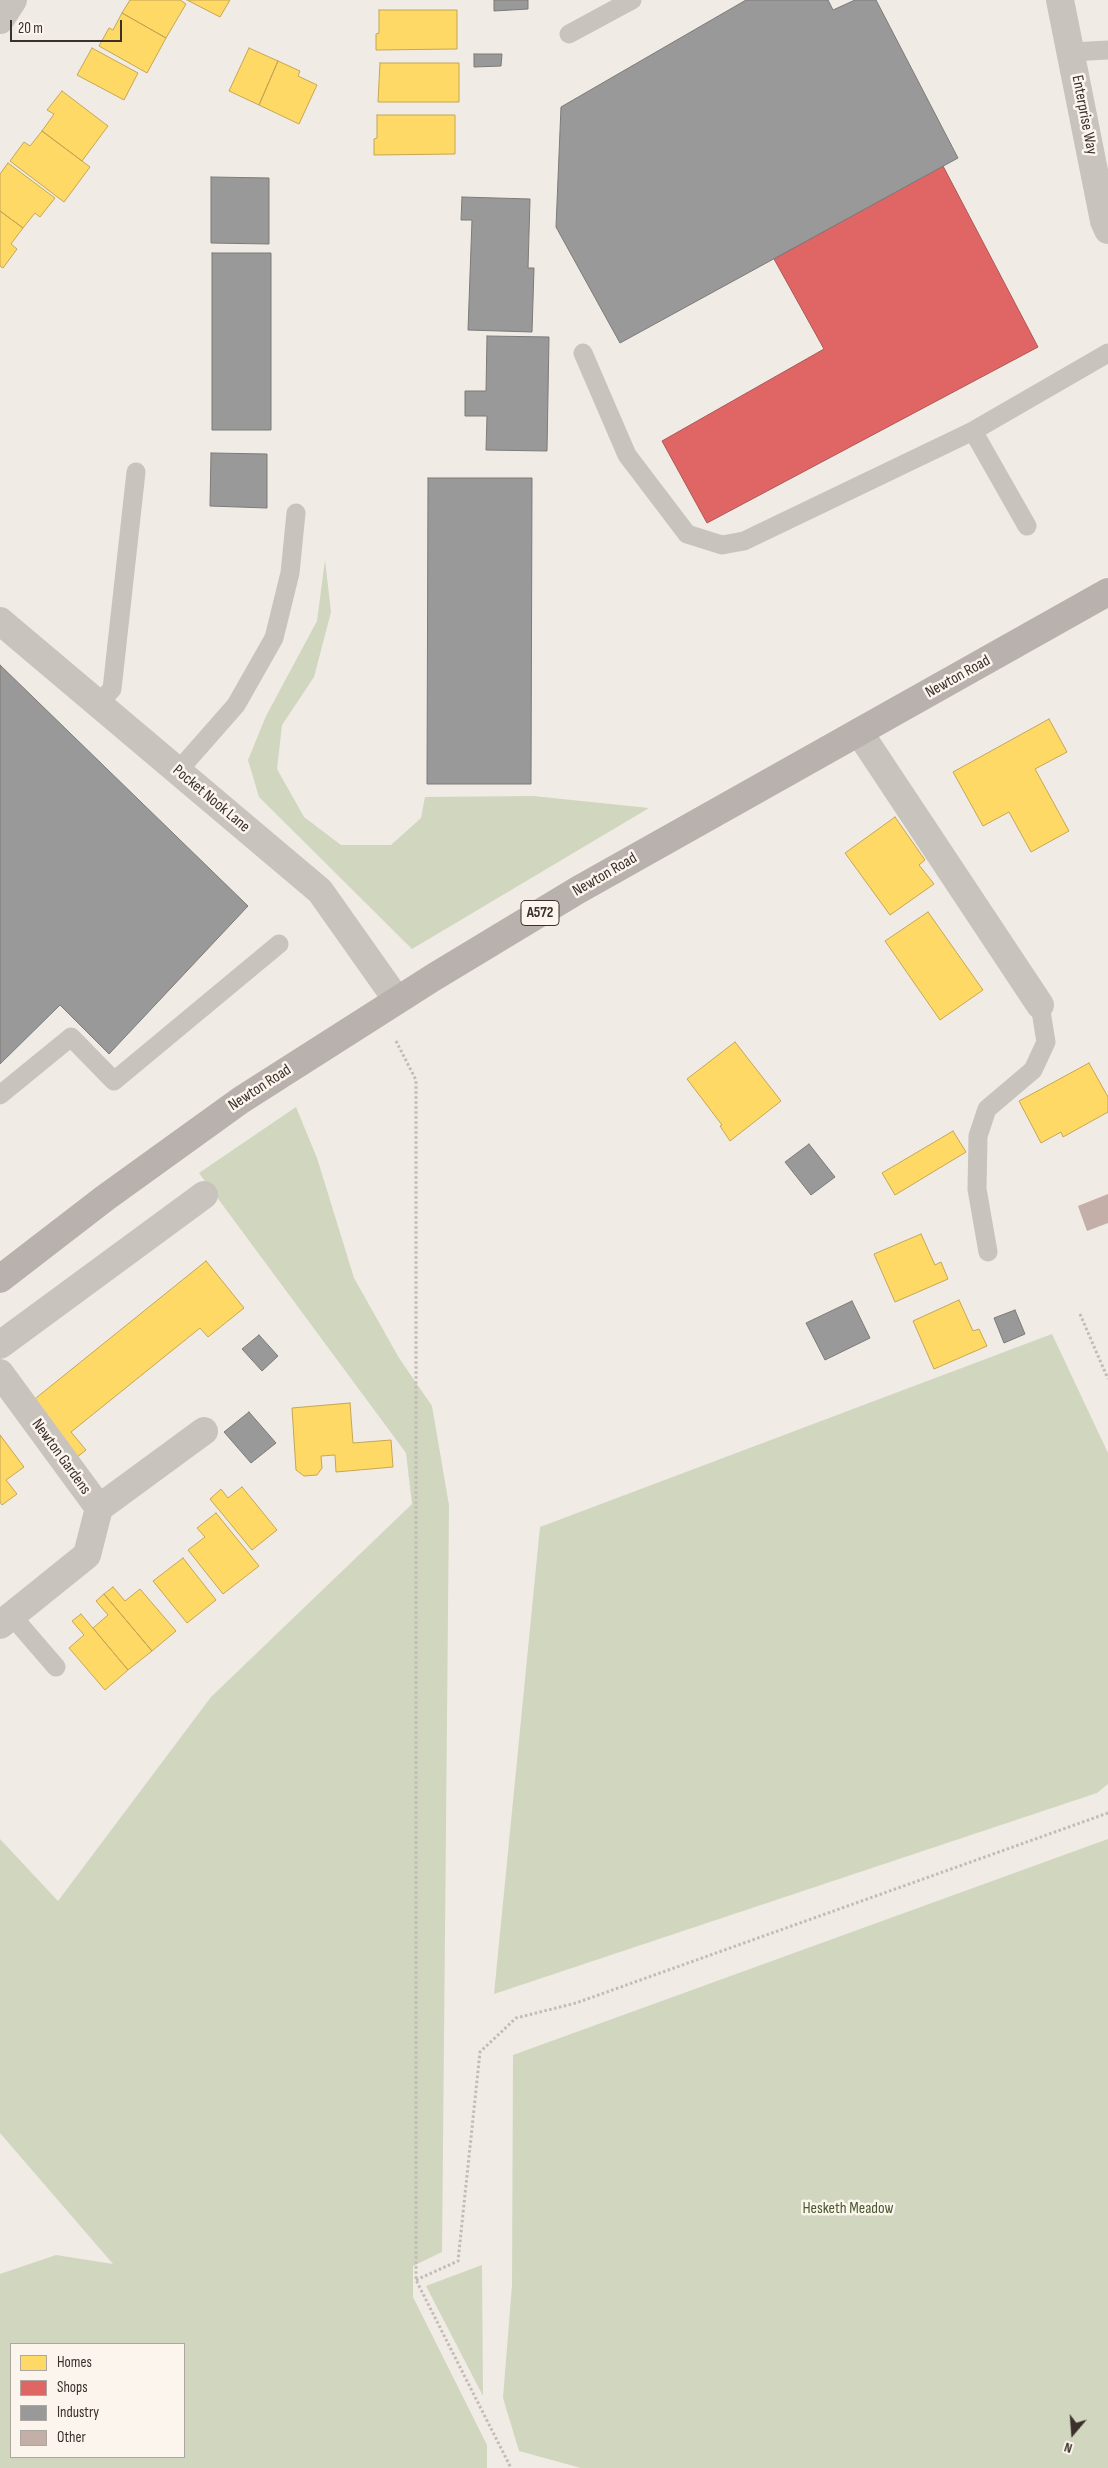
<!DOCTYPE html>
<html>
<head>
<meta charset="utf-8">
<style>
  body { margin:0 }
  #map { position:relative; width:1108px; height:2468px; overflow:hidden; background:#f0ebe5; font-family:"Sofia Sans Condensed",sans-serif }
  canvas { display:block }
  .legend { position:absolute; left:10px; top:2343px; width:175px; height:115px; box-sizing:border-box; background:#fbf5ee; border:1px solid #aea6a0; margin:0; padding:6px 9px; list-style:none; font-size:15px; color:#3b302b }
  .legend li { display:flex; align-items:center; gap:10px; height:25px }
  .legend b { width:25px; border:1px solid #aea6a0 }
  .north { position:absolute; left:1048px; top:2408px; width:50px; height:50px; -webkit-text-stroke:4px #fbf5ee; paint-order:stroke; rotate:198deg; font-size:14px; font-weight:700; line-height:20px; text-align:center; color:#3b302b }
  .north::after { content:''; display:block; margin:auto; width:18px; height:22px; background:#3b302b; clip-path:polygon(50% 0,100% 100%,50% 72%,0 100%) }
  .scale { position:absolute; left:10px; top:20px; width:112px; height:22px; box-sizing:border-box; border:2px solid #3b302b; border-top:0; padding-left:6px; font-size:15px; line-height:18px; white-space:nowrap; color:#3b302b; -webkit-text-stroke:4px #fbf5ee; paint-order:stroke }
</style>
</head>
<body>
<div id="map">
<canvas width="1108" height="2468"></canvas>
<ul class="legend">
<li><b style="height:14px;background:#ffd966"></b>Homes</li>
<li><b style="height:14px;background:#e06666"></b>Shops</li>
<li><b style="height:14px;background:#999"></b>Industry</li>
<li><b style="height:14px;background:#c3afa7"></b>Other</li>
</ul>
<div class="north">N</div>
<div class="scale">20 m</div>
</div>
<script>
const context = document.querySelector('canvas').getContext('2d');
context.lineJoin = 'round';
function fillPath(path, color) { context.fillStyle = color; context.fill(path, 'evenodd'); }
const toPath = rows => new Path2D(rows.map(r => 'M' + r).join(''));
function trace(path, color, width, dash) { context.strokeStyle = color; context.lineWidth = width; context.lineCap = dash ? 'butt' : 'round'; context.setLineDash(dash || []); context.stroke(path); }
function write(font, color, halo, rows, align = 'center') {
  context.font = font + ' "Sofia Sans Condensed",sans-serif'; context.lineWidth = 5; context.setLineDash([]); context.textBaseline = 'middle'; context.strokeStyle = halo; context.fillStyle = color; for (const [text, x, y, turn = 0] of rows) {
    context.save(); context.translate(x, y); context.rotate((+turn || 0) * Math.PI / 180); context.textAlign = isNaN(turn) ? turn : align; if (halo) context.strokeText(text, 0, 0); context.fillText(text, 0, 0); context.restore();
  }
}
const green = toPath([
  [325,560,331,612,314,677,282,725,277,769,304,817,341,845,391,845,421,818,425,797,533,796,649,808,412,949,259,797,248,760,266,716,317,621],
  [296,1107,317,1158,354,1278,399,1358,432,1406,449,1505,442,2252,413,2266,413,2297,487,2445,487,2468,0,2468,0,2274,56,2255,113,2264,0,2133,0,1839,58,1901,211,1697,412,1504,406,1453,199,1173],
  [11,2344,184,2344,184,2457,11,2457],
  [1052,1334,1108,1453,1108,1784,1097,1793,494,1994,540,1527],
  [1108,1839,1108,2468,581,2468,519,2451,503,2398,512,2285,513,2055],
  [482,2265,483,2396,426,2286]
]);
const homes = toPath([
  [130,0,180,0,186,4,166,38,122,13,130,0],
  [187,0,230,0,220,17,187,0],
  [379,10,457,10,457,49,376,50,376,34,379,33,379,10],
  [122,13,166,38,147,73,99,46,109,28,113,30,122,13],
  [92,48,138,73,124,100,77,75,92,48],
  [249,48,278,61,259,105,229,91,249,48],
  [278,61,300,71,298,76,317,85,299,124,259,105,278,61],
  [380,63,459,63,459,102,378,102,380,63],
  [62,91,108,126,82,161,42,131,54,114,47,110,62,91],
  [377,115,455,115,455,154,374,155,374,139,377,138,377,115],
  [42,131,90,167,64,202,10,161,24,142,30,146,42,131],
  [8,163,55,198,40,217,35,213,23,228,0,211,0,174,8,163],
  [0,211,23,228,11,244,17,249,3,268,0,266,0,211],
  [1049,719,1067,752,1035,769,1069,831,1031,852,1009,812,983,826,953,772,1049,719],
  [895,817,925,860,919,865,934,884,890,915,845,853,895,817],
  [928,912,983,990,940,1020,885,941,928,912],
  [735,1042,781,1101,730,1141,720,1126,722,1125,687,1079,735,1042],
  [1089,1063,1108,1097,1108,1112,1063,1137,1061,1132,1041,1143,1019,1101,1089,1063],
  [953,1131,966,1152,895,1195,882,1173,953,1131],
  [921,1234,935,1265,941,1262,948,1279,895,1302,874,1254,921,1234],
  [206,1261,244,1308,208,1337,200,1328,71,1432,86,1450,76,1458,31,1402,206,1261],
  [959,1300,973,1331,979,1329,987,1346,934,1369,913,1321,959,1300],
  [350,1403,353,1443,391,1440,393,1467,336,1472,335,1455,321,1456,322,1468,317,1475,304,1476,296,1470,292,1408,350,1403],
  [0,1435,24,1467,6,1480,17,1494,2,1505,0,1502,0,1435],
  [242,1487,277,1530,252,1550,210,1499,221,1489,228,1498,242,1487],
  [216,1513,259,1566,223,1594,188,1550,205,1537,197,1528,216,1513],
  [183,1558,216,1600,187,1623,153,1581,183,1558],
  [113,1587,125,1601,140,1589,176,1631,152,1651,104,1594,113,1587],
  [104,1594,152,1651,128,1670,93,1628,108,1615,96,1601,104,1594],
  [81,1614,128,1670,105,1690,69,1648,84,1635,72,1621,81,1614]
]);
const shops = toPath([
  [943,166,1038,347,707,523,662,441,824,349,774,259,943,166]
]);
const industry = toPath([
  [494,0,528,0,528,9,494,11,494,0],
  [746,0,828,0,833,10,855,0,876,0,958,158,620,343,556,227,561,107,746,0],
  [474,54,502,54,501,66,474,67,474,54],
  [211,177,269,178,269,244,211,243,211,177],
  [462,197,530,199,528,268,534,268,532,332,468,330,472,220,461,220,462,197],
  [212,253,271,253,271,430,212,430,212,253],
  [487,336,549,337,547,451,486,450,487,416,465,416,465,391,486,391,487,336],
  [211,453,267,454,267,508,210,506,211,453],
  [428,478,532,478,531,784,427,784,428,478],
  [0,665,248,906,109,1054,60,1005,0,1064,0,665],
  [809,1144,835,1177,811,1195,785,1162,809,1144],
  [852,1301,870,1338,825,1360,806,1323,852,1301],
  [1015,1310,1025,1334,1004,1343,994,1318,1015,1310],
  [259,1335,278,1356,262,1371,242,1349,259,1335],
  [249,1412,276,1443,251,1463,224,1432,249,1412]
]);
const building = toPath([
  [1108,1194,1108,1223,1087,1231,1078,1206]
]);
const path = toPath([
  [396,1041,416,1080,416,2280,511,2468],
  [1080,1314,1108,1379],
  [416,2280,458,2261,480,2052,516,2018,576,2003,1108,1813]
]);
const service = toPath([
  [569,34,632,0],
  [1071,52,1108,50],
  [583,353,627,455,687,534,722,545,744,541,973,431,1108,353],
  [973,431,1027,526],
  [98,704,112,689,136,472],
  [178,771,236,705,274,638,290,573,296,513],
  [0,1095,71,1037,114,1081,279,944],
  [988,1252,977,1189,978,1136,987,1109,1033,1070,1046,1042,1040,1005],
  [12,1616,56,1667]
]);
const minor = toPath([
  [1060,0,1104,221,1108,230],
  [0,20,13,0],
  [0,621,320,891,397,1000],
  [859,732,1040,1005],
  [0,1345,204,1195],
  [0,1373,99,1508,204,1431],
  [0,1625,87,1555,99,1508]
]);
const primary = toPath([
  [0,1279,105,1198,241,1100,434,977,578,890,1108,592]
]);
const shields = [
  [540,913,38]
];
const shieldNames = [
  ["A572",540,913]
];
const streetNames = [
  ["Enterprise Way",1084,115,79],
  ["Newton Road",958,677,-29],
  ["Pocket Nook Lane",211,799,40],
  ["Newton Road",605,875,-30],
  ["Newton Road",260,1088,-33],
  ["Newton Gardens",61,1457,54]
];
const parkNames = [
  ["Hesketh Meadow",848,2209]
];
fillPath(green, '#d1d6bf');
fillPath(homes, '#ffd966');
trace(homes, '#c4a654', 1);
fillPath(shops, '#e06666');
trace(shops, '#ae5654', 1);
fillPath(industry, '#999');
trace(industry, '#7d7a78', 1);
fillPath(building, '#c3afa7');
trace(path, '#c2bbb6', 3, [2.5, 2.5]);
trace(service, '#c9c3be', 19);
trace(minor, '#c9c3be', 28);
trace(primary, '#b8b1ad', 28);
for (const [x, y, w] of shields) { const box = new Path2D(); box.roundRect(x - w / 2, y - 12.5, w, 25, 4); context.fillStyle = '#fbf5ee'; context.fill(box); trace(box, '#3b302b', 1); }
write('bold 15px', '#3b302b', null, shieldNames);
write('16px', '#3b302b', '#fbf5ee', streetNames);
write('16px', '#4a5a2e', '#fbf5ee', parkNames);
</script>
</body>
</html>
